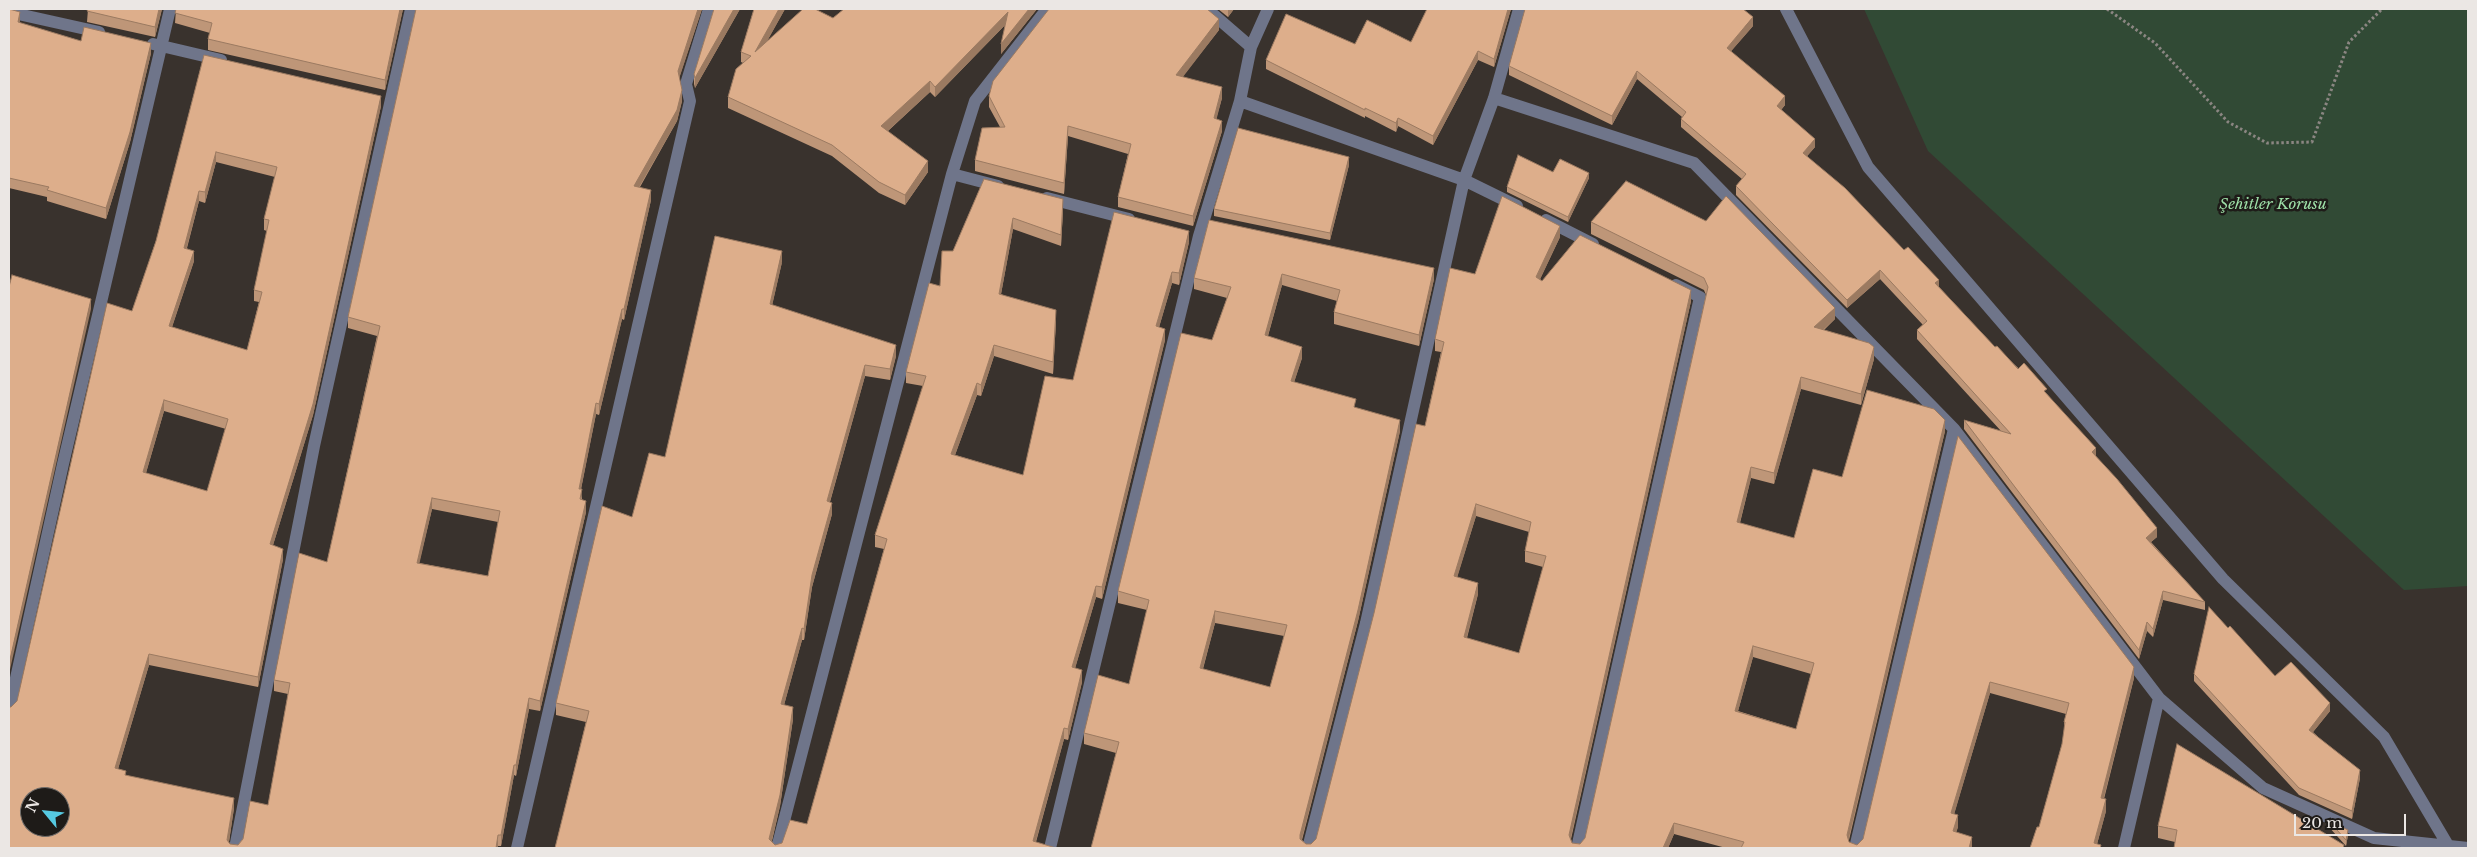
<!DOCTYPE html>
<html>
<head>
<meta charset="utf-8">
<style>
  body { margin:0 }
  #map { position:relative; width:2477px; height:857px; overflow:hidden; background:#39322d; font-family:"Libre Baskerville",serif }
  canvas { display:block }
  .frame { position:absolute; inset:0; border:10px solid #ebe7e4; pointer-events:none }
  .north { position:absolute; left:20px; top:787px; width:50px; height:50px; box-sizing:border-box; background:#1e1b18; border:1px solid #706d6a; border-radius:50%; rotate:298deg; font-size:14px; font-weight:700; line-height:20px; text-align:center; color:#ebe7e4 }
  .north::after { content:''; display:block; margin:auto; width:18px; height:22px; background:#56c9e1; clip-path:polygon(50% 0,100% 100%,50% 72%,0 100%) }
  .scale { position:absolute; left:2294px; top:814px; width:112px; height:22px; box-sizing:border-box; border:2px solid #ebe7e4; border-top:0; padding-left:6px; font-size:15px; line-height:18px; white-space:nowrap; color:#ebe7e4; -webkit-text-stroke:4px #1e1b18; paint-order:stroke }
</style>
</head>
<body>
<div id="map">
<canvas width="2477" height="857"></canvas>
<div class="frame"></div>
<div class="north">N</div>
<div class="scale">20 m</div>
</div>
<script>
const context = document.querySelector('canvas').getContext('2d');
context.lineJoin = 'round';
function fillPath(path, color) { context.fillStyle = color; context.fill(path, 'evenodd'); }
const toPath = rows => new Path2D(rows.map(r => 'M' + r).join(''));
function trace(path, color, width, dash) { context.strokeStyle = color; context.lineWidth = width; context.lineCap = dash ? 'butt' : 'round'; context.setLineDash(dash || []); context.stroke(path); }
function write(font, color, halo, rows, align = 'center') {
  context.font = font + ' "Libre Baskerville",serif'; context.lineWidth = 5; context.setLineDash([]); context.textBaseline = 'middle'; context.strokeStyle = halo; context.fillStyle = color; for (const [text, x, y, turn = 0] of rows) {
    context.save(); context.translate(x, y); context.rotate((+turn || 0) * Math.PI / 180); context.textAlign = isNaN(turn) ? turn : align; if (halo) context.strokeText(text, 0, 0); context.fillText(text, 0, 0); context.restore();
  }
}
const green = toPath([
  [1864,9,2468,9,2468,586,2404,590,1928,151]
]);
const path = toPath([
  [2107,9,2155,43,2228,122,2267,143,2312,142,2349,42,2382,9]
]);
const minor = toPath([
  [1207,9,1251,47,1240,101,1464,180,1517,206],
  [1786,9,1868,167,2223,579,2384,737,2449,847],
  [9,12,99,32],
  [153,44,221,60],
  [1251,47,1268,9],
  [1494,98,1694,163,1954,429,2159,698,2263,788,2374,838,2468,848],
  [952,174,998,186],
  [1047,198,1129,219],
  [1546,220,1593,244],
  [9,710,63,464,170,9],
  [235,848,314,446,411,9],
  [517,848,690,101,686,84,709,9],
  [777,848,952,174,975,101,1047,9],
  [1050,848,1199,236,1240,101],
  [1308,848,1366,623,1464,180,1494,98,1519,9],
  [1577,848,1700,297,1676,285],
  [1855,848,1954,429],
  [2124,848,2159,698]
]);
const wall = toPath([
  [9,9,20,23,81,41,151,53,130,142,106,219,47,201,47,197,9,188],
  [88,9,162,9,155,37,87,22],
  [176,9,403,9,385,90,208,50,208,39,210,33,175,23],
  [416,9,702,9,679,78,682,101,677,121,640,187,651,200,624,320,622,319,599,415,596,414,581,489,582,500,586,512,540,711,529,709,516,776,514,775,501,846,9,848,11,707,17,701,132,311,156,241,204,55,381,106,313,415,273,545,283,559,258,687,149,665,118,769,126,775,234,808,229,842,230,844,238,845,268,805,288,694,274,691,274,680,327,562,377,336,348,328,348,317],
  [216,162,275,177,264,219,264,230,267,231,254,290,254,301,259,302,247,350,172,327,194,261,187,248,199,201,205,203],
  [164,411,226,429,207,491,146,473],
  [432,509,498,522,488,576,419,563],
  [714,9,740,9,695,88,694,84,694,74],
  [754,9,785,9,767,41,833,18,844,9,1037,9,1001,54,1005,25,935,97,930,92,888,131,928,172,905,205,879,193,832,156,728,108,728,97,743,63,741,62,741,52],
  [1218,9,1234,9,1228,17],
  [1427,9,1511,9,1494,67,1478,60,1433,145,1398,126,1396,132,1365,116,1365,118,1266,69,1266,60,1355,44,1411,42],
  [1753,26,1731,51,1785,105,1781,110,1815,147,1807,156,1904,250,1939,287,1995,347,2047,394,2096,457,2157,537,2151,542,2205,602,2205,610,2163,600,2153,637,2147,631,2139,659,1964,429,1964,420,2001,431,1917,339,1917,330,1923,325,1880,279,1847,308,1736,195,1736,186,1742,179,1681,127,1681,119,1682,117,1637,79,1612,125,1509,75,1509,66],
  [1219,30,1182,77,1222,98,1216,119,1222,131,1193,226,1118,207,1118,197,1128,154,1068,136,1064,194,975,171,975,160,1000,127,989,107,989,96],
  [1349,165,1330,240,1214,216,1214,209],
  [1553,172,1589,178,1568,222,1507,192,1507,187],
  [984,179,1063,210,1061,246,1013,229,1001,294,1056,321,1053,374,994,356,981,396,977,395,955,455,1023,475,1073,380,1189,242,1179,285,1172,283,1159,327,1165,340,1102,599,1096,597,1075,668,1082,682,1068,740,1064,739,1036,842,555,848,586,722,556,715,556,703,632,517,665,457,782,262,772,305,896,356,890,380,865,376,830,502,832,514,812,587,804,640,802,640,784,705,793,719,780,806,772,841,775,845,782,843,807,824,884,549,875,547,875,535,923,386,906,383,906,372,953,251],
  [1209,220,1434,279,1419,346,1334,324,1334,312,1337,301,1282,285,1268,336,1302,358,1294,382,1356,408,1400,431,1358,621,1302,840,1306,844,1311,844,1316,839,1425,426,1441,352,1435,351,1435,339,1475,274,1560,237,1540,279,1542,281,1691,301,1571,839,1572,843,1580,844,1585,838,1706,295,1704,290,1591,234,1591,222,1835,319,1824,330,1874,359,1861,405,1801,389,1774,484,1751,478,1740,523,1794,538,1842,477,1945,431,1849,840,1849,842,1857,845,1863,839,1958,436,2134,678,2104,799,2106,811,2097,844,2101,848,2039,827,2062,744,2064,733,2064,722,2066,714,1990,693,1954,814,1958,827,1956,832,1972,848,1726,848,1674,834,1668,848,1091,848,1116,753,1084,744,1084,733,1129,684,1147,610,1118,603,1118,591,1212,340,1227,298,1194,289,1194,278],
  [1476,516,1529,532,1525,551,1525,562,1543,567,1519,653,1467,638,1478,594,1457,577],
  [1215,623,1284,636,1270,687,1203,669],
  [1753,657,1811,674,1796,729,1738,711],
  [2228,628,2275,676,2330,711,2313,732,2360,778,2352,819,2299,795,2194,681,2194,674],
  [2328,820,2348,835,2346,846,2328,826],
  [2158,826,2344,848,2175,842,2158,838]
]);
const shadedWall = toPath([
  [159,9,162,9,155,37,155,27],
  [400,9,403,9,385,90,385,80],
  [698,9,702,9,678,82,678,71],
  [734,9,740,9,695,88,695,78],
  [779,9,785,9,755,63,755,52],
  [1029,9,1037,9,1001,54,1001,44],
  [1228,9,1234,9,1228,17],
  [1508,9,1511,9,1494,67,1494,59],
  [20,12,20,23,18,22],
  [1008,12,1008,22,935,97,935,87],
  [1753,17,1753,26,1727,56,1727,48],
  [1219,19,1219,30,1176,86,1176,75],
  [151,43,151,53,130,142,106,219,106,208],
  [1478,51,1478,60,1433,145,1433,136],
  [1637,71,1637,79,1612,125,1612,116],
  [930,81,930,92,881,137,881,126],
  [1222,87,1222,98,1214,129,1214,118],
  [682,90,682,101,677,121,634,196,634,186],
  [381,96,381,106,313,415,270,555,270,544],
  [1785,96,1785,105,1777,115,1777,106],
  [1398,118,1398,126,1396,132,1396,123],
  [1222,121,1222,131,1193,226,1193,216],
  [1068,126,1068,136,1064,194,1064,183],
  [1815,139,1815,147,1803,161,1803,153],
  [216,152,216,162,205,203,205,192],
  [1349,157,1349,165,1330,240,1330,233],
  [928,161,928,172,905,205,905,195],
  [1589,173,1589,178,1568,222,1568,217],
  [651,190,651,200,624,320,624,309],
  [199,191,199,201,184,258,184,248],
  [1063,199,1063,210,1061,246,1061,235],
  [1013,218,1013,229,999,305,999,294],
  [1560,226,1560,237,1536,288,1536,277],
  [1189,231,1189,242,1179,285,1179,273],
  [194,251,194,261,169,336,169,326],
  [782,251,782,262,770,315,770,304],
  [1434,268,1434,279,1419,346,1419,335],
  [1880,270,1880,279,1847,308,1847,300],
  [1172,272,1172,283,1156,338,1156,326],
  [1282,274,1282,285,1265,346,1265,335],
  [1939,280,1939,288,1935,283],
  [1691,290,1691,301,1569,846,1569,835],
  [91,299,91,309,9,674,9,664],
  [1835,308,1835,319,1814,338,1814,327],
  [622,309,622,319,599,415,599,404],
  [1056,310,1056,321,1053,374,1053,362],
  [1165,329,1165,340,1102,599,1102,587],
  [896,345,896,356,890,380,890,369],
  [994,345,994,356,981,396,981,385],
  [1302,347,1302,358,1291,392,1291,381],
  [1874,347,1874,359,1861,405,1861,394],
  [865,365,865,376,827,512,827,501],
  [1801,377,1801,389,1774,484,1774,473],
  [977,383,977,395,951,466,951,454],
  [164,400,164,411,143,483,143,472],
  [596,403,596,414,579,499,579,489],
  [1400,420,1400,431,1358,621,1300,846,1300,835],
  [1945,420,1945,431,1847,846,1847,835],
  [2096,448,2096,457,2092,452],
  [1751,467,1751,478,1737,534,1737,522],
  [432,498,432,509,417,574,417,563],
  [586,501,586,512,540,711,540,701],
  [832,503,832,514,812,587,804,640,804,629,812,575],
  [1476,504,1476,516,1454,588,1454,576],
  [2157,528,2157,537,2146,546,2146,538],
  [283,549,283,559,258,687,258,677],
  [1478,583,1478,594,1464,648,1464,637],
  [1096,586,1096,597,1072,679,1072,667],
  [2163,591,2163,600,2153,637,2153,629],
  [1215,611,1215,623,1200,679,1200,668],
  [2147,622,2147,631,2139,659,2139,650],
  [802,628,802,640,781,716,781,704],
  [1753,646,1753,657,1735,722,1735,711],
  [149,654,149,665,115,779,115,768],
  [2134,667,2134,678,2101,809,2101,798],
  [1082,670,1082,682,1068,740,1068,729],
  [1990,682,1990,693,1951,825,1951,813],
  [529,698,529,709,516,776,516,765],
  [2330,703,2330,711,2309,737,2309,730],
  [793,707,793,719,780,806,770,848,769,839],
  [1064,728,1064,739,1034,848,1033,841],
  [514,765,514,775,501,846,501,835],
  [2360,770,2360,778,2352,819,2352,811],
  [234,798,234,808,228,848,227,840],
  [2106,799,2106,811,2096,848,2094,843],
  [1958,815,1958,827,1953,843,1953,831],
  [1674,823,1674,834,1668,848,1663,848],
  [2348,830,2348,835,2346,846,2346,840],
  [498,835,498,848,496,848],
  [1972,837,1972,848,1969,848]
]);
const building = toPath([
  [9,9,20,12,18,22,81,41,84,27,151,43,130,132,106,208,47,190,49,187,9,178,9,9],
  [88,9,159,9,155,27,87,11,88,9],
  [176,9,400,9,385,80,208,39,212,23,175,13,176,9],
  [416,9,698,9,678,71,682,90,677,110,634,186,651,190,624,309,622,309,599,404,596,403,579,489,582,489,580,499,586,501,540,701,529,698,516,765,514,765,501,835,498,835,496,848,9,848,9,707,11,707,17,701,107,303,132,311,156,241,204,55,381,96,313,404,270,544,283,549,258,677,149,654,115,768,126,771,125,775,234,798,227,840,230,844,238,845,243,839,250,801,268,805,290,683,274,680,299,553,327,562,380,326,348,317,416,9],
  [216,152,277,167,264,219,269,220,254,290,262,292,247,350,169,326,194,251,184,248,199,191,205,192,216,152],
  [164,400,228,419,207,491,143,472,164,400],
  [432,498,500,511,488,576,417,563,432,498],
  [30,797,60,797,60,827,30,827,30,797],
  [714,9,734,9,695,78,694,74,714,9],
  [754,9,779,9,755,52,803,9,815,9,833,18,844,9,1029,9,1001,44,1008,12,935,87,930,81,881,126,928,161,905,195,879,182,832,145,728,97,736,69,751,56,741,52,754,9],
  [1049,9,1207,9,1219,19,1176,75,1222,87,1214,118,1222,121,1193,216,1118,197,1131,144,1068,126,1064,183,975,160,982,128,1005,127,989,96,993,81,1049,9],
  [1427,9,1508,9,1494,59,1478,51,1433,136,1398,118,1396,123,1365,108,1365,110,1266,60,1286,14,1355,44,1367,20,1411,42,1427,9],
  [1525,9,1743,9,1753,17,1727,48,1785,96,1777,106,1815,139,1803,153,1845,188,1904,250,1908,247,1939,280,1935,283,1995,347,1997,346,2018,369,2024,363,2047,389,2044,391,2096,448,2092,452,2117,479,2157,528,2146,538,2205,602,2163,591,2153,629,2147,622,2139,650,1964,420,2011,434,1917,330,1927,321,1880,270,1847,300,1736,186,1746,174,1681,119,1686,112,1637,71,1612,116,1509,66,1525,9],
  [1238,128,1349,157,1330,233,1214,209,1238,128],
  [1518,155,1553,172,1560,159,1589,173,1568,217,1507,187,1518,155],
  [984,179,1063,199,1061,235,1013,218,999,294,1056,310,1053,362,994,345,981,385,977,383,951,454,1023,475,1045,376,1073,380,1114,212,1189,231,1179,273,1172,272,1156,326,1165,329,1102,587,1096,586,1072,667,1082,670,1068,729,1064,728,1033,841,1056,848,555,848,589,711,556,703,602,506,632,517,649,453,665,457,715,236,782,251,770,304,896,345,890,369,865,365,827,501,832,503,812,575,804,629,802,628,781,704,793,707,780,795,769,839,775,845,782,843,790,820,807,824,887,539,875,535,926,376,906,372,929,283,940,286,942,251,953,251,984,179],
  [1626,181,1706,221,1726,196,1835,308,1814,327,1869,343,1874,347,1861,394,1801,377,1774,473,1751,467,1737,522,1794,538,1813,469,1842,477,1867,390,1934,409,1945,420,1847,835,1849,842,1857,845,1863,839,1958,436,2134,667,2101,798,2106,799,2094,843,2101,845,2100,848,2030,848,2037,827,2039,827,2062,744,2065,722,2064,722,2069,703,1990,682,1951,813,1958,815,1953,831,1972,837,1969,848,1741,848,1744,842,1674,823,1663,848,1091,848,1119,742,1084,733,1098,675,1129,684,1149,600,1118,591,1181,333,1212,340,1231,287,1194,278,1209,220,1434,268,1419,335,1334,312,1340,290,1282,274,1265,335,1302,347,1291,381,1356,399,1354,407,1400,420,1358,610,1300,835,1300,839,1306,844,1311,844,1316,839,1374,613,1416,424,1425,426,1444,342,1435,339,1450,268,1475,274,1502,196,1560,226,1536,277,1542,281,1580,235,1691,290,1569,835,1572,843,1580,844,1585,838,1708,287,1704,278,1591,222,1626,181],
  [1476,504,1531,522,1525,551,1546,556,1519,653,1464,637,1478,583,1454,576,1476,504],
  [1215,611,1287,625,1270,687,1200,668,1215,611],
  [1753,646,1814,663,1796,729,1735,711,1753,646],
  [12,275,91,299,9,664,9,287,12,275],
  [2209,607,2228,628,2230,626,2275,676,2291,662,2330,703,2309,730,2360,770,2352,811,2299,788,2194,674,2209,607],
  [2177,744,2344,845,2343,848,2174,848,2177,830,2158,826,2177,744],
  [2328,820,2348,830,2346,840,2328,820]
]);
const parkNames = [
  ["Şehitler Korusu",2273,205]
];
fillPath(green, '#314a35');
trace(path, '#8b8682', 3, [2.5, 2.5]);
trace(minor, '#6f758a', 12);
fillPath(wall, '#be9678');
fillPath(shadedWall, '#9b7a61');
fillPath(building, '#ddae8b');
trace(building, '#9b7a61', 1);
write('italic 15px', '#9ddfa7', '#1e1b18', parkNames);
</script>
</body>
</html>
